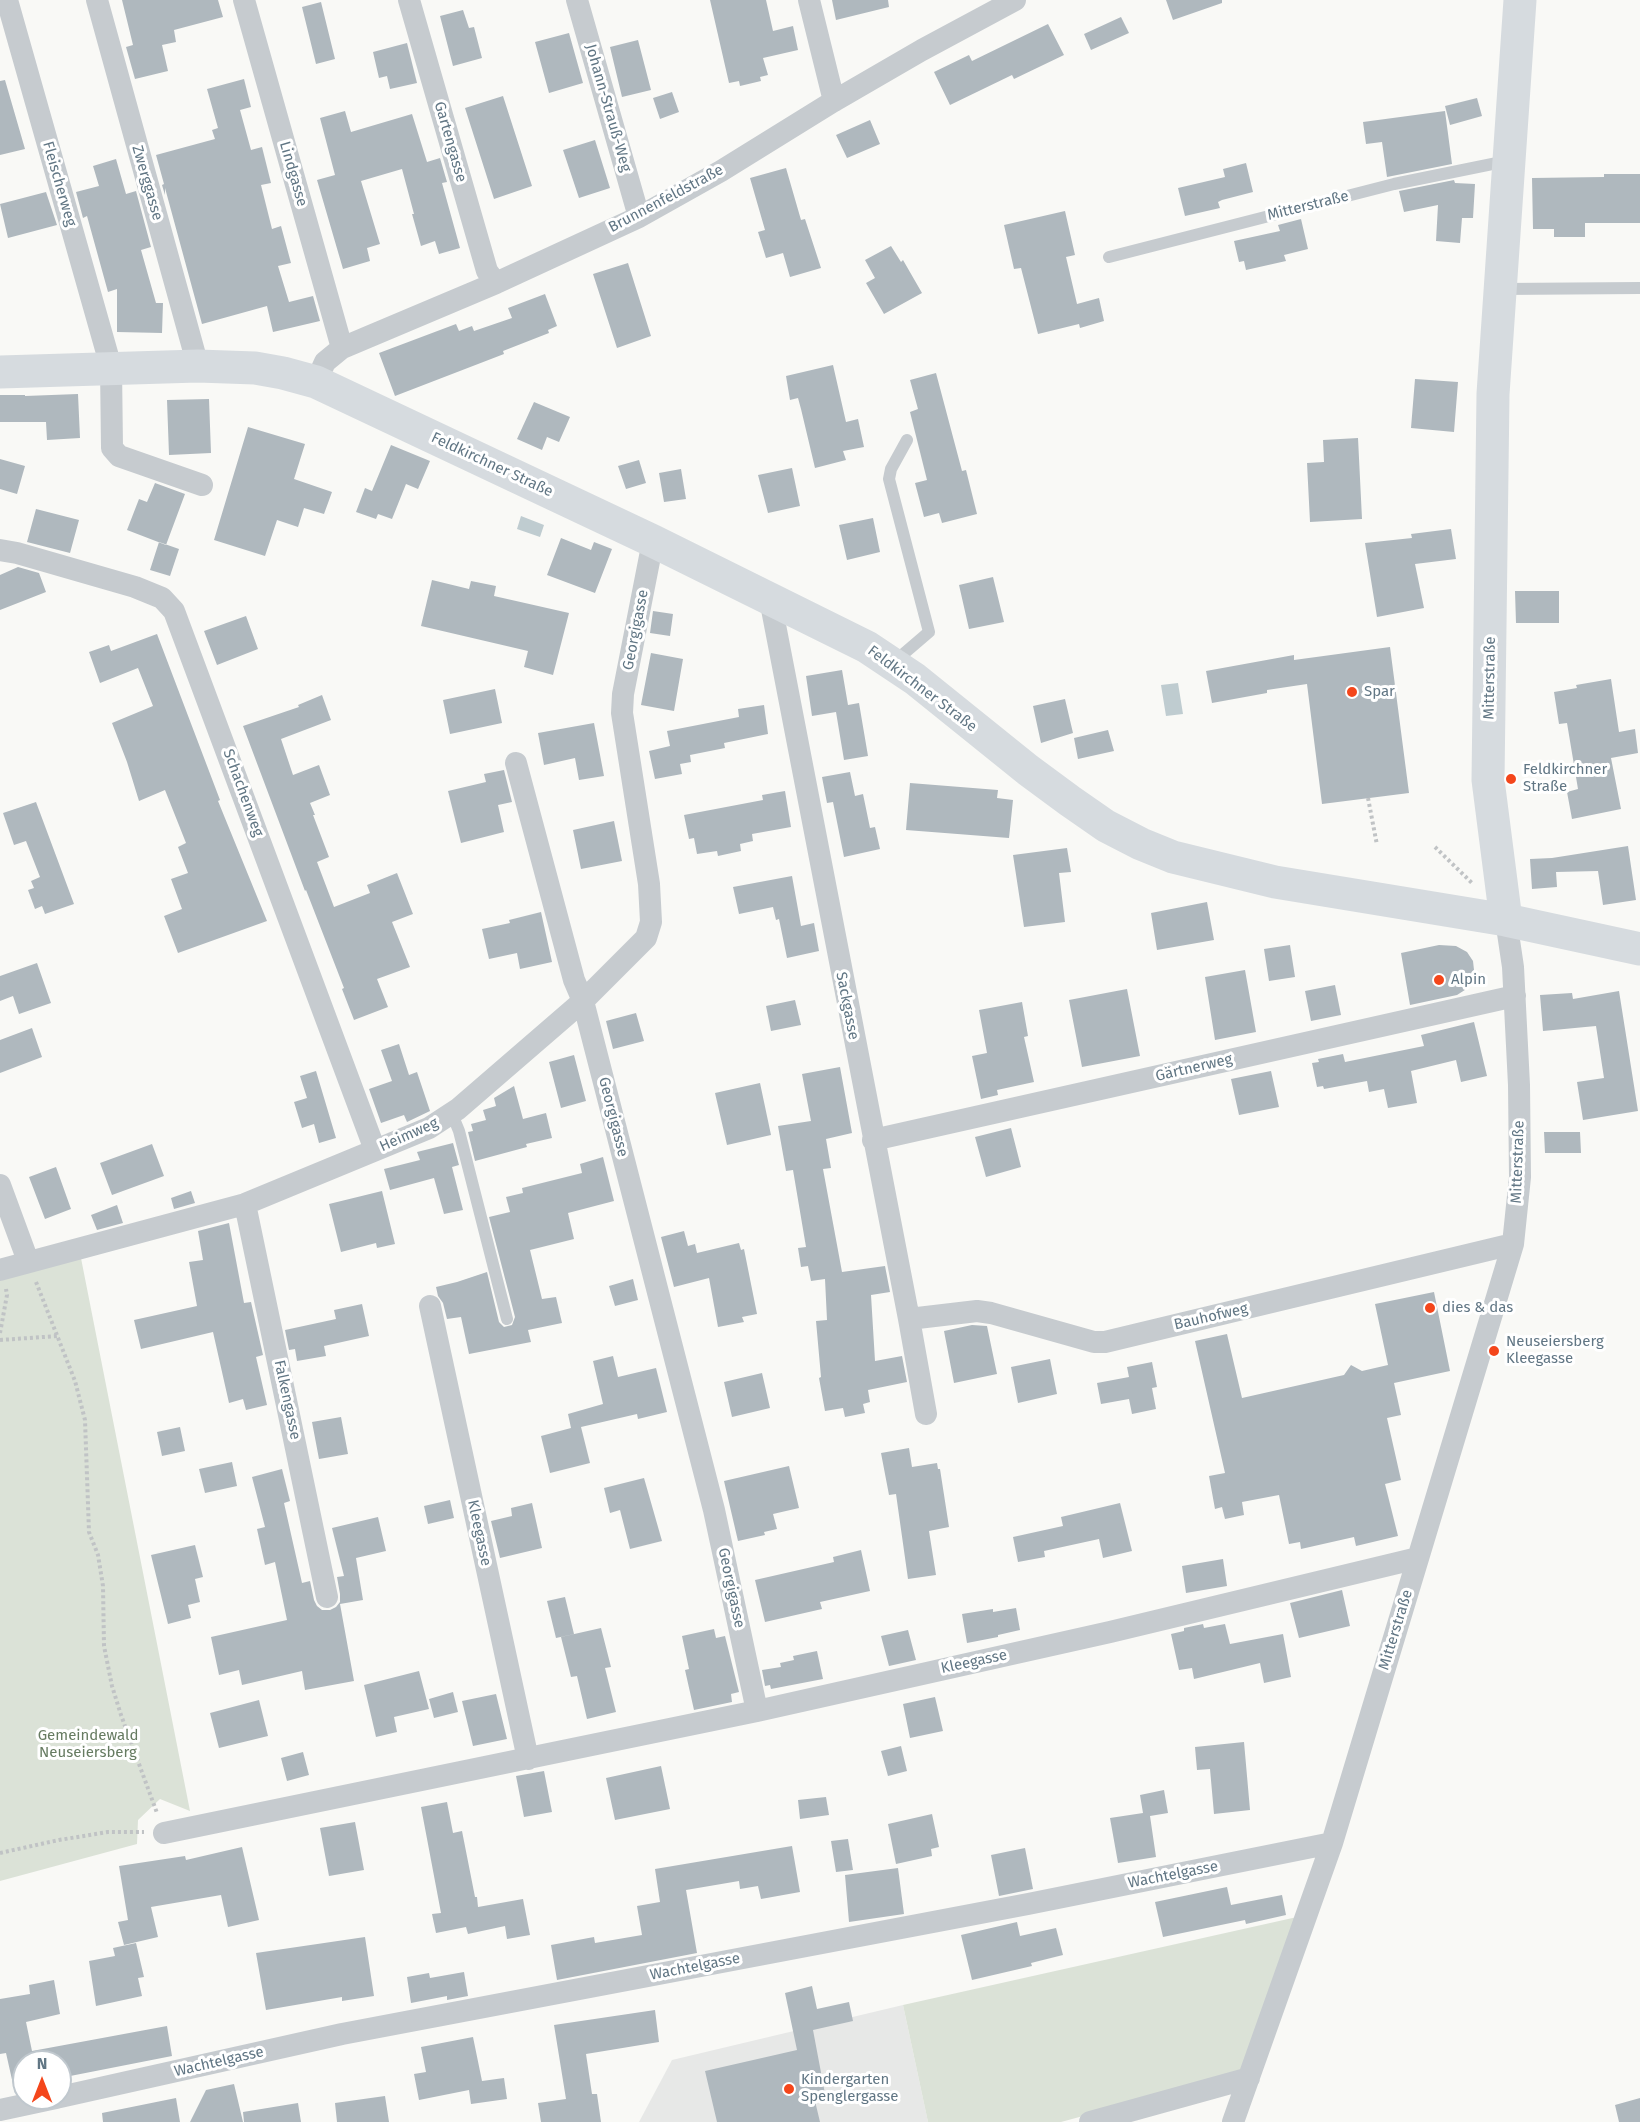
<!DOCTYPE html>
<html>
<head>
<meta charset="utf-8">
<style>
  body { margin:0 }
  #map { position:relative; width:1640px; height:2122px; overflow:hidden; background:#f9f9f6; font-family:"Fira Sans",sans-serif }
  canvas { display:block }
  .north { position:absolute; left:12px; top:2050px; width:60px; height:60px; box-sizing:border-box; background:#fff; border:2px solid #c0c8ce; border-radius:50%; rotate:0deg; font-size:16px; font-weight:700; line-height:24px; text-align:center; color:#617684 }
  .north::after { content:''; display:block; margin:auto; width:21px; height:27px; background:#f4461b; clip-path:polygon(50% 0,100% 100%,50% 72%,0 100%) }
</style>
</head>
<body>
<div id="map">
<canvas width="1640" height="2122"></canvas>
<div class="north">N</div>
</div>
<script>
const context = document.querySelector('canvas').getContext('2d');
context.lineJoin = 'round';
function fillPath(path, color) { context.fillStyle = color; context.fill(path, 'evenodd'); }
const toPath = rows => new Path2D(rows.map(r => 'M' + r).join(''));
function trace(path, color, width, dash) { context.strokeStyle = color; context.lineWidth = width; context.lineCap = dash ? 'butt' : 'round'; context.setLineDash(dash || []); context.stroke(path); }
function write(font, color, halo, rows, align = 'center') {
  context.font = font + ' "Fira Sans",sans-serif'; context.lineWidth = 6; context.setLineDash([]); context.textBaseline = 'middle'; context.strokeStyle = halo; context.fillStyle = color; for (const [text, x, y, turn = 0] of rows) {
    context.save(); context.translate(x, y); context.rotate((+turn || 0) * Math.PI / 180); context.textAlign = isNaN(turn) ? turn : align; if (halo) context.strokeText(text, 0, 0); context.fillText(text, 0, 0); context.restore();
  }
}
const built = toPath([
  [903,2005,928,2122,639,2122,672,2060]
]);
const green = toPath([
  [79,1248,190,1811,160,1799,138,1820,137,1844,0,1881,0,1276],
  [1297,1917,1242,2073,1061,2122,928,2122,903,2005]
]);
const water = toPath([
  [521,516,544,525,540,537,517,529],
  [1178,683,1183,714,1166,716,1161,685]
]);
const building = toPath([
  [122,0,218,0,223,17,174,30,176,42,162,45,168,71,135,79,126,47,133,45],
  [710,0,766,0,773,31,793,26,798,50,763,58,768,75,760,77,761,81,740,86,739,81,729,83],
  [832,0,888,0,889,7,836,20],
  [1166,0,1222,0,1222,3,1173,20],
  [321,2,335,59,316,64,302,7],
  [463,10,469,28,474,27,482,58,453,66,440,16],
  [1121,17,1129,33,1091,50,1084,34],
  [1048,24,1064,55,1014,79,1012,75,950,105,934,72,969,55,972,61],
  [569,33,583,83,549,93,535,42],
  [638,40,651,90,622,97,610,47],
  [407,43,417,83,390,89,387,76,379,78,373,52],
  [244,79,251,107,240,110,251,150,262,147,271,183,261,185,272,229,281,226,291,263,278,266,289,302,313,296,320,321,273,332,267,306,202,324,165,188,165,195,162,185,164,184,156,155,215,139,212,130,218,128,207,89],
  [5,80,25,149,0,155,0,81],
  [672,92,679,112,660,119,653,98],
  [503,96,532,186,494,199,465,108],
  [1477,98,1482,116,1450,125,1445,106],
  [345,111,351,132,412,114,427,162,440,158,447,182,442,183,460,248,439,254,435,241,421,246,412,214,414,214,402,169,361,181,380,244,367,248,370,261,343,269,317,180,335,175,320,118],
  [1445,111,1452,164,1387,177,1382,142,1366,144,1363,122],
  [870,120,880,144,847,158,836,135],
  [595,140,610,188,579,198,563,150],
  [116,159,126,194,136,191,151,247,141,250,156,303,163,303,162,333,117,332,117,289,108,292,87,216,83,218,76,192,99,186,93,166],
  [1246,163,1253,192,1222,200,1218,202,1220,208,1185,216,1178,188,1225,177,1223,169],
  [786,168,801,220,805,219,821,268,790,277,783,253,766,258,758,232,765,230,750,178],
  [1604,174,1640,174,1640,223,1585,223,1585,237,1554,237,1554,229,1533,229,1532,178,1604,177],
  [1454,180,1455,183,1475,184,1473,218,1462,218,1460,243,1436,241,1438,205,1404,212,1399,191],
  [46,192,57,225,8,238,0,204],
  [1065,211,1075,255,1066,257,1077,304,1099,298,1104,321,1080,328,1079,324,1038,334,1021,268,1014,269,1004,225],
  [1301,219,1308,249,1284,255,1286,261,1246,270,1244,261,1239,262,1234,241,1280,231,1278,225],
  [891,246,901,262,903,260,922,293,884,314,866,283,875,278,865,260],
  [628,263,651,336,617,348,593,274],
  [545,294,557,326,548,330,549,333,503,351,504,354,395,396,379,353,456,324,459,331,472,326,474,331,512,318,508,308],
  [833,365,846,422,858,419,864,447,843,451,846,460,815,468,801,409,798,398,790,400,786,376],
  [936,373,962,471,966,470,977,514,942,523,939,513,924,517,915,483,927,480,910,412,918,409,910,380],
  [1415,379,1458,382,1454,432,1411,428],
  [78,394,80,438,47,440,46,422,0,422,0,395,25,395,25,396],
  [209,399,211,453,169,455,167,400],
  [534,402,570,417,559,442,547,437,542,450,517,439],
  [248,427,305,444,294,479,332,492,324,514,304,508,298,527,277,520,265,556,214,540],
  [1358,438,1362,519,1310,522,1307,463,1324,462,1323,440],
  [391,445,430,461,418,489,406,484,392,519,378,514,376,519,356,512,365,488,372,491],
  [0,459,25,466,17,494,0,489],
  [639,460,646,483,626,489,618,466],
  [792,468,800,506,768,513,758,475],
  [681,469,686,499,664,502,659,473],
  [155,483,185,494,166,545,127,530,139,499,147,502],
  [36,509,79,520,70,553,27,542],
  [873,518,880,552,847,560,839,525],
  [1451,529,1456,559,1415,564,1424,608,1377,617,1365,543,1412,538,1411,534],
  [561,538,591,550,594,542,612,549,595,593,547,575],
  [159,542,179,549,170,576,150,570],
  [18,567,39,573,46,592,0,610,0,575],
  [993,577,1004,622,969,629,959,585],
  [432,580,469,589,471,581,496,586,494,596,569,613,553,675,524,667,528,651,421,626],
  [1515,591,1559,591,1559,623,1516,623],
  [653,611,673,614,670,636,650,633],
  [246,616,258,649,217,665,204,631],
  [157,634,220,800,218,801,267,921,178,953,164,916,182,909,171,879,188,873,178,847,186,843,165,790,139,801,127,762,112,723,153,706,138,668,100,683,89,652,109,645,111,651],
  [1390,647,1409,793,1322,804,1307,684,1267,690,1267,693,1212,703,1206,671,1294,655,1294,660],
  [651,653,683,659,674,711,641,705],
  [842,670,848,705,859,703,868,756,844,760,836,712,812,716,806,676],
  [1611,679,1619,732,1635,729,1638,753,1611,758,1621,809,1572,819,1567,792,1578,789,1567,723,1559,724,1554,692,1577,688,1576,685],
  [495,689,502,723,450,734,443,700],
  [322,695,331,720,281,739,293,775,319,765,330,795,310,803,315,815,313,815,329,857,317,862,334,907,370,893,367,885,397,873,413,914,392,922,410,967,377,979,388,1007,354,1020,342,989,344,988,306,890,305,891,243,726,299,707,298,705],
  [1065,699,1073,733,1041,743,1033,706],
  [764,705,768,734,724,743,725,748,690,755,691,762,680,764,682,774,655,779,649,751,670,746,667,731,739,717,738,709],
  [594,723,604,776,579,780,575,758,544,765,538,733],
  [1108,730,1114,751,1078,759,1074,738],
  [504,770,512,802,498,805,504,832,461,843,448,791,486,782,484,774],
  [850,772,855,796,863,794,870,828,875,827,880,849,844,857,833,802,827,803,822,777],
  [910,783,998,790,997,798,1013,800,1009,838,906,830],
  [785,791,791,827,752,834,753,841,740,844,741,851,718,856,717,851,697,854,694,838,689,839,684,815,763,800,762,795],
  [36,802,74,904,45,914,42,906,35,909,28,890,34,888,31,881,40,877,26,841,14,845,3,813],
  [614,821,622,861,581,869,573,830],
  [1628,846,1636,900,1603,905,1598,871,1556,872,1557,887,1532,889,1530,859,1552,858],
  [1067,848,1071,872,1059,873,1065,922,1024,927,1013,855],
  [792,876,801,926,814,923,819,951,787,958,779,919,776,920,773,907,739,914,733,887],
  [1207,902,1214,940,1157,950,1151,913],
  [541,912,552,962,520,969,517,953,489,959,482,929,510,923,509,920],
  [1290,945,1295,977,1269,981,1264,949],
  [1439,945,1456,946,1467,952,1473,961,1474,970,1468,988,1457,995,1410,1005,1401,953],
  [37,963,51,1003,19,1014,13,996,0,1001,0,976],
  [1245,970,1256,1032,1215,1040,1205,977],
  [1335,985,1341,1015,1311,1021,1305,991],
  [1127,989,1140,1056,1082,1067,1069,1000],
  [1619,991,1638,1111,1583,1120,1577,1082,1604,1078,1596,1026,1543,1031,1540,995,1572,993,1573,999],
  [795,1000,801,1025,771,1031,766,1006],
  [1022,1002,1028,1036,1024,1037,1034,1082,997,1090,998,1095,981,1099,972,1056,987,1053,979,1010],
  [636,1013,644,1041,613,1049,606,1021],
  [1474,1022,1487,1076,1461,1082,1456,1060,1411,1071,1417,1103,1388,1108,1384,1089,1369,1092,1367,1081,1324,1089,1323,1086,1317,1087,1312,1063,1319,1062,1318,1059,1343,1054,1345,1062,1424,1046,1421,1035],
  [32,1028,42,1057,0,1073,0,1040],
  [399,1044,409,1075,417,1072,430,1111,407,1122,404,1115,381,1123,369,1089,392,1081,381,1050],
  [574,1055,586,1101,561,1108,549,1062],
  [840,1067,852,1133,826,1139,831,1168,823,1169,842,1272,885,1266,890,1292,871,1295,875,1361,902,1356,907,1382,868,1390,870,1402,863,1404,865,1413,845,1417,843,1408,825,1411,819,1378,821,1377,816,1321,827,1320,825,1279,811,1281,808,1266,801,1267,798,1248,806,1247,793,1170,786,1171,778,1126,811,1121,802,1074],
  [316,1071,336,1138,319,1143,314,1124,302,1128,294,1102,307,1098,300,1076],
  [1271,1071,1279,1107,1239,1115,1231,1079],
  [760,1083,771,1135,727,1145,715,1093],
  [514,1086,523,1119,546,1113,552,1138,526,1144,527,1147,475,1161,468,1132,473,1131,471,1124,486,1120,483,1110,496,1106,494,1098],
  [1011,1128,1021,1167,986,1177,975,1137],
  [1544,1132,1580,1132,1581,1153,1545,1153],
  [453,1143,459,1165,452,1167,463,1210,444,1214,434,1178,390,1190,384,1169,420,1160,417,1152],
  [152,1144,164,1176,112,1195,100,1163],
  [603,1157,614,1201,568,1213,574,1239,530,1250,542,1299,556,1297,562,1323,528,1330,531,1342,469,1354,461,1317,447,1319,443,1303,438,1296,436,1287,457,1282,487,1272,499,1322,504,1327,512,1325,515,1317,489,1217,510,1212,506,1197,523,1193,522,1188,582,1173,580,1164],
  [56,1167,71,1209,45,1219,29,1177],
  [191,1191,195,1203,174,1209,171,1198],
  [382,1191,395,1244,377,1248,376,1243,341,1252,329,1204],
  [117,1205,123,1223,97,1230,91,1215],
  [229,1223,244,1303,251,1302,263,1355,256,1357,267,1405,246,1410,243,1399,229,1403,213,1332,141,1349,134,1320,197,1306,189,1262,203,1260,198,1231],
  [684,1231,688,1246,695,1244,697,1253,739,1243,741,1250,744,1249,757,1314,742,1317,744,1322,718,1327,709,1278,674,1287,661,1237],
  [633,1279,638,1300,615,1306,609,1286],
  [1434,1292,1450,1371,1394,1383,1401,1415,1387,1418,1401,1480,1385,1484,1398,1536,1356,1546,1354,1537,1301,1549,1300,1542,1289,1544,1279,1495,1242,1502,1244,1515,1225,1519,1222,1507,1215,1509,1209,1476,1225,1473,1195,1341,1227,1334,1242,1398,1344,1375,1351,1365,1362,1371,1388,1365,1375,1304],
  [362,1304,369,1336,324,1346,326,1356,297,1361,295,1349,289,1350,285,1330,336,1319,334,1310],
  [972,1325,987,1326,997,1374,954,1383,944,1331],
  [613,1356,618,1377,656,1368,667,1412,638,1419,637,1414,581,1427,590,1463,550,1473,541,1436,571,1428,568,1414,603,1404,593,1361],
  [1050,1359,1057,1394,1018,1403,1011,1367],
  [1152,1362,1157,1387,1152,1388,1156,1409,1132,1414,1129,1399,1101,1404,1097,1383,1129,1377,1127,1367],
  [762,1373,770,1408,732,1417,724,1382],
  [341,1417,348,1454,319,1459,312,1422],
  [180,1427,185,1451,162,1456,157,1432],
  [909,1448,912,1467,937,1463,938,1469,940,1469,949,1527,929,1531,936,1575,908,1579,896,1494,889,1495,881,1453],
  [232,1462,237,1486,205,1493,199,1469],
  [789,1466,799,1508,773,1514,777,1529,764,1532,765,1535,738,1541,724,1481],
  [282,1469,290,1501,284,1503,302,1583,310,1581,314,1600,317,1606,322,1610,330,1610,336,1607,340,1602,340,1594,337,1577,344,1576,332,1528,378,1517,386,1551,356,1558,363,1600,340,1604,354,1681,305,1690,302,1671,242,1685,239,1670,219,1675,211,1637,287,1620,275,1562,265,1565,257,1529,265,1527,252,1477],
  [644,1478,662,1541,630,1549,620,1510,610,1513,604,1488],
  [450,1500,454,1518,428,1524,424,1506],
  [532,1503,542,1548,500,1558,491,1521,512,1516,511,1508],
  [1120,1503,1132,1551,1103,1558,1099,1539,1044,1551,1045,1557,1018,1562,1013,1537,1063,1526,1061,1517],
  [195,1545,203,1577,195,1579,200,1602,188,1605,191,1618,168,1624,151,1555],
  [861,1550,870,1591,820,1602,822,1609,765,1622,755,1580,834,1562,833,1557],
  [1223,1559,1227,1586,1186,1593,1182,1566],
  [1342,1590,1350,1626,1299,1638,1290,1603],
  [565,1597,574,1634,556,1638,547,1601],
  [1016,1608,1020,1630,998,1635,998,1637,967,1643,962,1614,993,1609,993,1612],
  [1203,1624,1204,1628,1225,1624,1230,1644,1283,1634,1291,1677,1264,1683,1260,1663,1194,1679,1192,1668,1179,1670,1171,1634,1184,1631,1184,1628],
  [601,1628,611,1667,605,1668,616,1712,587,1719,577,1676,571,1677,561,1637],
  [714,1629,716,1638,725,1636,739,1692,731,1694,732,1702,694,1710,685,1670,689,1669,682,1636],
  [908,1630,916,1660,889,1666,881,1636],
  [817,1651,823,1679,771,1689,770,1685,765,1686,762,1670,781,1667,780,1663,794,1660,793,1656],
  [419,1671,429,1709,394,1717,397,1732,376,1737,364,1685],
  [453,1692,458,1712,434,1718,429,1699],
  [496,1694,507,1739,473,1746,462,1701],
  [935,1697,943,1731,910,1738,903,1704],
  [259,1700,268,1736,219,1748,210,1713],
  [1244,1742,1250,1810,1214,1814,1210,1769,1197,1770,1195,1747],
  [901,1746,907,1771,888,1776,881,1751],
  [303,1752,309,1775,287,1781,281,1758],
  [661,1766,670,1809,615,1820,606,1778],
  [544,1771,552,1812,524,1817,516,1776],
  [1164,1790,1168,1813,1150,1816,1156,1857,1118,1863,1110,1818,1143,1813,1140,1795],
  [826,1797,829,1815,800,1819,798,1800],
  [447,1802,453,1833,462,1831,475,1897,477,1897,478,1907,523,1899,530,1935,507,1939,505,1926,468,1934,466,1927,436,1933,432,1914,441,1913,421,1807],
  [932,1814,939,1847,931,1849,932,1856,896,1864,888,1824],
  [355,1822,364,1870,329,1876,320,1828],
  [848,1839,853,1870,836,1872,831,1841],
  [792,1846,800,1892,761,1899,758,1886,740,1889,739,1881,686,1890,697,1953,557,1980,551,1945,594,1937,595,1943,642,1935,637,1906,660,1902,655,1869],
  [242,1847,259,1920,228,1927,221,1895,151,1907,158,1937,124,1945,118,1922,128,1920,119,1866,185,1856,186,1860],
  [1025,1848,1033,1889,999,1896,991,1855],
  [898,1868,904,1914,849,1922,845,1875],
  [1227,1887,1231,1905,1282,1895,1286,1915,1246,1924,1245,1920,1163,1937,1155,1902],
  [1017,1922,1020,1936,1056,1928,1063,1955,1031,1963,1032,1966,972,1980,961,1935],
  [365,1937,374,1996,342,2001,342,1997,266,2010,256,1953],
  [136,1943,144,1977,138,1978,142,1996,96,2006,89,1961,115,1956,113,1948],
  [464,1972,468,1996,447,2000,447,1996,411,2003,407,1977,429,1973,430,1978],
  [54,1980,60,2014,26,2022,32,2051,167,2026,172,2056,60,2078,60,2062,24,2062,24,2091,15,2093,6,2053,0,2054,0,1999,30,1994,29,1985],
  [812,1986,817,2009,849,2002,853,2021,813,2030,826,2099,815,2101,820,2122,717,2122,705,2071,797,2050,785,1993],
  [655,2010,659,2042,586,2054,592,2094,597,2094,601,2122,541,2122,538,2103,566,2099,554,2025],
  [473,2037,482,2081,504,2078,507,2099,471,2104,469,2090,419,2100,414,2074,426,2072,421,2047],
  [234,2084,243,2122,190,2122,206,2090],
  [385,2096,389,2122,337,2122,335,2103],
  [176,2098,180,2122,103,2122,102,2113],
  [1640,2098,1640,2122,1619,2122,1615,2105],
  [298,2103,301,2122,244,2122,243,2112]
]);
const path = toPath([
  [1368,798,1377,845],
  [1435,847,1472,883],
  [36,1282,75,1381,85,1420,89,1532,98,1555,103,1586,104,1646,112,1686,121,1715,157,1813],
  [0,1333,7,1295,6,1289],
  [0,1340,58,1336],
  [0,1853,59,1840,108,1832,144,1832]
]);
const lane = toPath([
  [1109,257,1394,184,1507,161],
  [1501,289,1640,288],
  [894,662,929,632,889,479,891,469,907,440],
  [452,1114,459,1131,507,1319]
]);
const street = toPath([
  [7,0,111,367,112,448,119,456,202,485],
  [97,0,198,366],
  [244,0,342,348],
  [409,0,487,271,496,283],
  [577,0,639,217],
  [809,0,834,101],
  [316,382,325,362,342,348,496,283,639,217,721,171,834,101,922,50,1015,0],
  [653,541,623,694,622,713,649,884,651,922,646,938,583,1001,714,1510,757,1711],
  [0,550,17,553,135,587,162,598,174,611,375,1150],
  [770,599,909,1319,926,1414],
  [873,1140,1515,996],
  [0,1185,28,1261],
  [245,1204,327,1597],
  [0,1270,245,1204,429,1128,458,1109,583,1001,574,980,516,763],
  [430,1306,528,1759],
  [909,1319,977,1311,991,1313,1094,1342,1105,1342,1513,1244],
  [164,1833,757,1711,1110,1632,1418,1558],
  [60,2097,342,2034,1028,1904,1332,1843],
  [0,2110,56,2098],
  [1090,2122,1249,2078],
  [1233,2122,1332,1843,1513,1244,1520,1177,1519,1085,1513,967,1506,920]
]);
const secondary = toPath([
  [0,372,198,366,255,368,283,373,316,382,653,541,867,647,915,679,1028,770,1070,801,1106,826,1141,844,1173,857,1275,882,1506,920,1640,949],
  [1506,920,1488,780,1493,394,1520,0]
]);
const markers = [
  [1352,692,6,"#f4461b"],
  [1511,779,6,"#f4461b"],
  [1439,980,6,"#f4461b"],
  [1430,1308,6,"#f4461b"],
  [1494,1351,6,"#f4461b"],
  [789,2089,6,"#f4461b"]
];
const streetNames = [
  ["Johann-Strauß-Weg",608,108,74],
  ["Gartengasse",450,142,74],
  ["Lindgasse",293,174,74],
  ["Zwerggasse",147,183,74],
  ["Fleischerweg",59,184,74],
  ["Brunnenfeldstraße",666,199,-28],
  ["Mitterstraße",1308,206,-14],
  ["Feldkirchner Straße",492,465,25],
  ["Georgigasse",636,630,-79],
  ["Mitterstraße",1490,678,-89],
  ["Feldkirchner Straße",922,689,37],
  ["Schachenweg",243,793,70],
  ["Sackgasse",847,1006,79],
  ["Gärtnerweg",1194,1068,-13],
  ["Georgigasse",613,1117,76],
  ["Heimweg",409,1135,-24],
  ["Mitterstraße",1518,1162,-88],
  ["Bauhofweg",1211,1317,-13],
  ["Falkengasse",287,1400,78],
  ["Kleegasse",479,1533,78],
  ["Georgigasse",731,1588,78],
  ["Mitterstraße",1396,1630,-73],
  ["Kleegasse",974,1662,-12],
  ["Wachtelgasse",1173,1875,-11],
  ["Wachtelgasse",695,1967,-11],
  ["Wachtelgasse",219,2062,-13]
];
const poiNames = [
  ["Spar",1364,692],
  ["Feldkirchner",1523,770],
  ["Straße",1523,787],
  ["Alpin",1451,980],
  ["dies & das",1442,1308],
  ["Neuseiersberg",1506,1342],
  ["Kleegasse",1506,1359],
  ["Kindergarten",801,2080],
  ["Spenglergasse",801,2097]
];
const parkNames = [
  ["Gemeindewald",88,1736],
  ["Neuseiersberg",88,1753]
];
fillPath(built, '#e7e8e7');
fillPath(green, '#dbe2d7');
fillPath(water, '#bfccd0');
fillPath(building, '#afb8be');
trace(path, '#c0c3c5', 4, [3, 3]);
trace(lane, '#c6cbcf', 12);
trace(street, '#c6cbcf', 22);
trace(secondary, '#d6dbdf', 33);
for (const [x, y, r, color] of markers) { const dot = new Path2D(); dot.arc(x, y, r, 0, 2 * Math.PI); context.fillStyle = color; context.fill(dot); trace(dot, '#fff', 2); }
write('15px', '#617684', '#fff', streetNames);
write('15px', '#617684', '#fff', poiNames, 'left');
write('15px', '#667b61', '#fff', parkNames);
</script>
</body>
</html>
